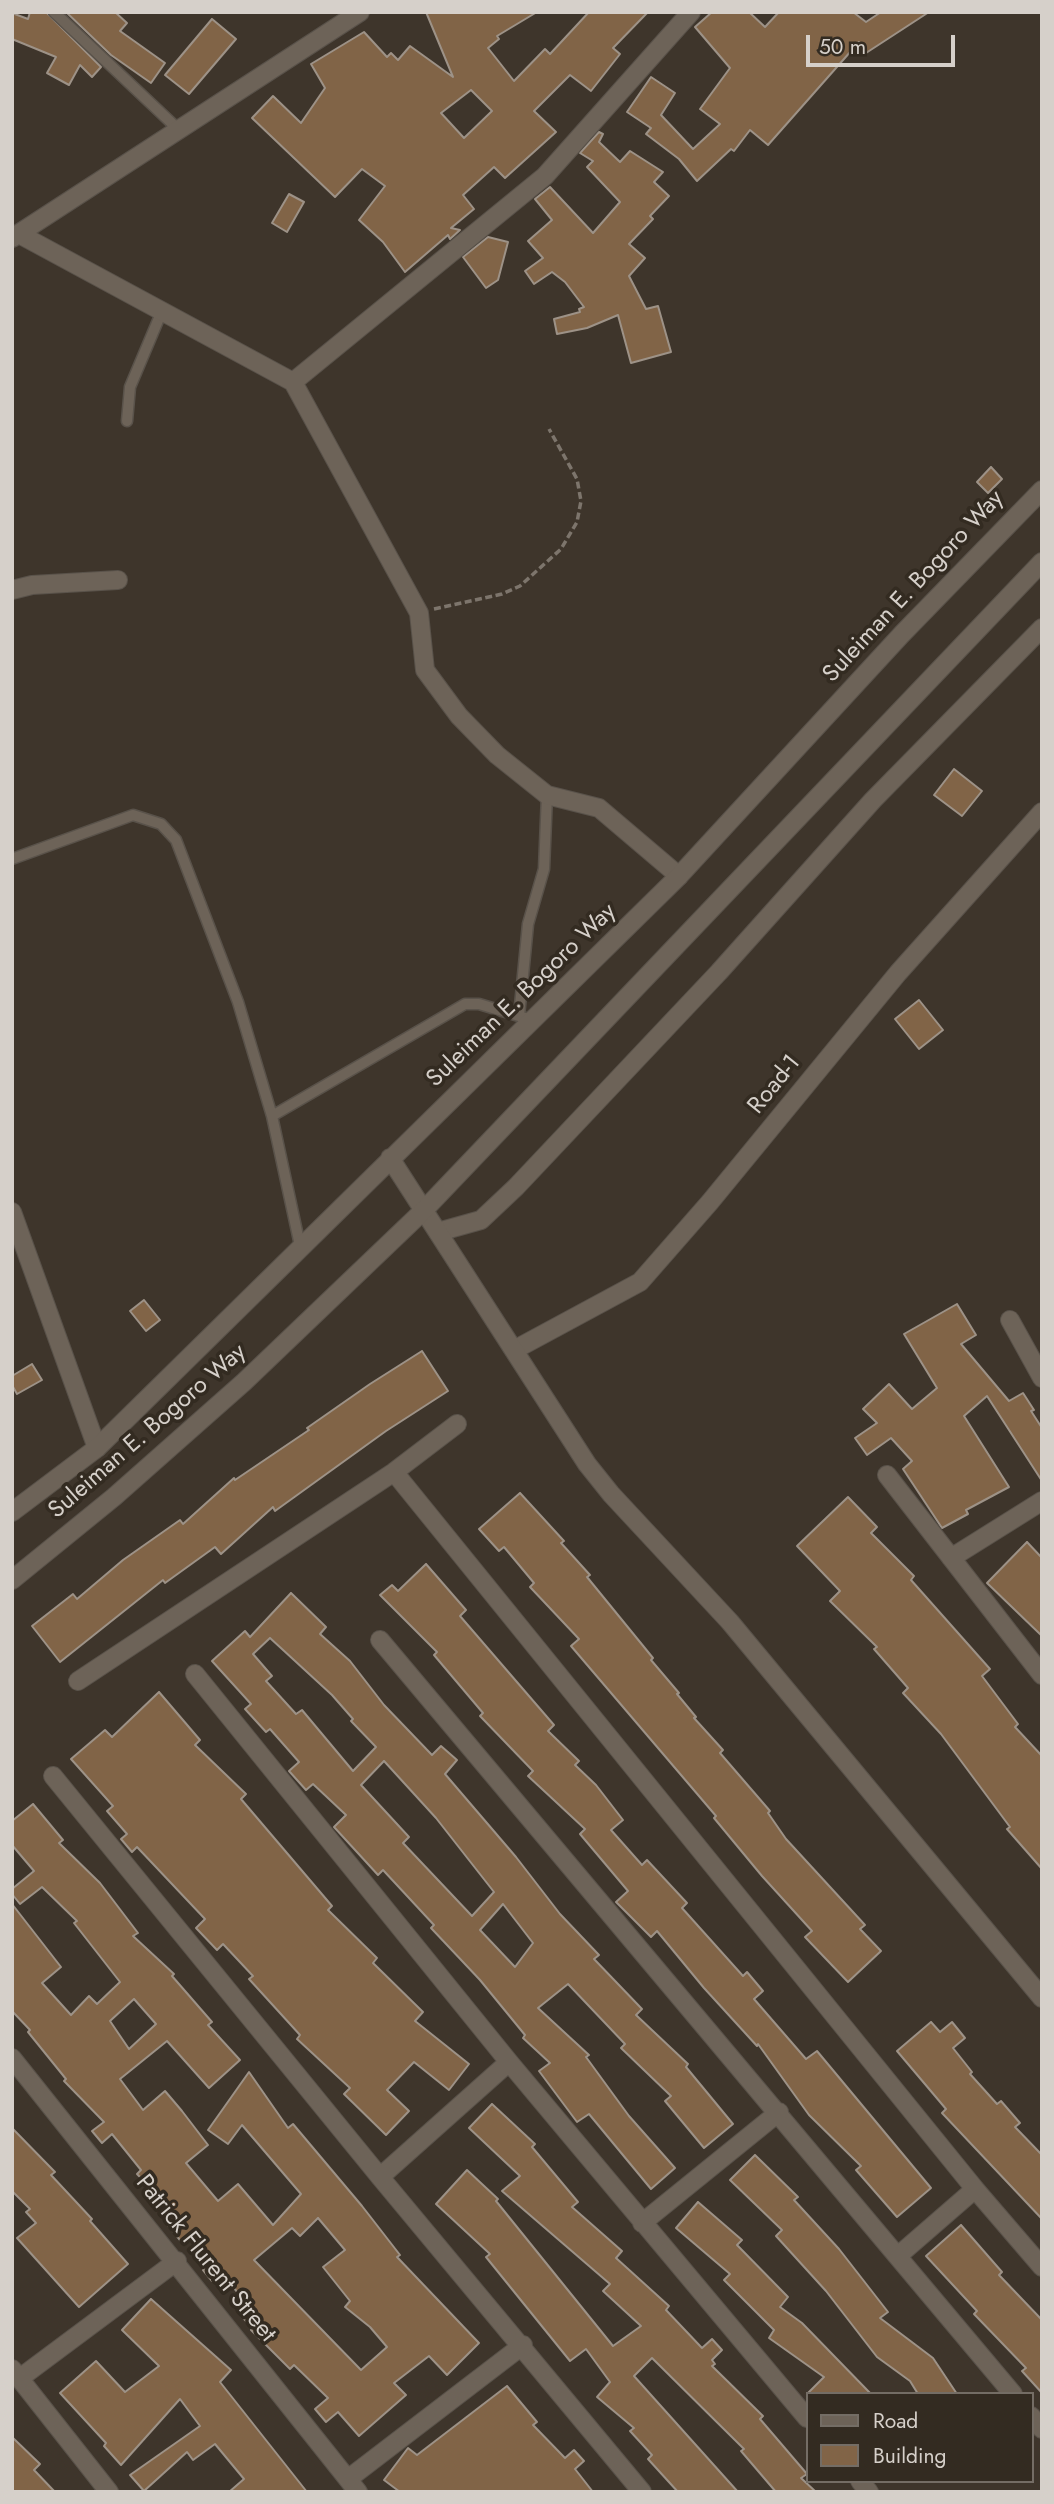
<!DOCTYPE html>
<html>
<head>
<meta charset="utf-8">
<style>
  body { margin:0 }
  #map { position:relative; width:1054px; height:2504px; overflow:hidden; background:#3e352b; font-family:Jost,sans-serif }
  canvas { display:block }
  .frame { position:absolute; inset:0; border:14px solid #d6d0ca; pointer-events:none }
  .legend { position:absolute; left:806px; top:2392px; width:228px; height:91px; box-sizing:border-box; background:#332b21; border:2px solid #746d65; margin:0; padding:9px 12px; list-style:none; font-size:21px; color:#d6d0ca }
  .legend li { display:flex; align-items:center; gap:14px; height:35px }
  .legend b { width:35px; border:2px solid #746d65 }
  .scale { position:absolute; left:806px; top:35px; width:149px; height:32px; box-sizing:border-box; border:4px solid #d6d0ca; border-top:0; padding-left:9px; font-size:21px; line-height:24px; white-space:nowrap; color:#d6d0ca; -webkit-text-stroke:5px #332b21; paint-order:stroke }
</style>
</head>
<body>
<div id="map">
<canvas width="1054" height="2504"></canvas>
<div class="frame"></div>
<ul class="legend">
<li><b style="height:9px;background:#6d6358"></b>Road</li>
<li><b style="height:19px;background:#816447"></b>Building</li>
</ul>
<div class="scale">50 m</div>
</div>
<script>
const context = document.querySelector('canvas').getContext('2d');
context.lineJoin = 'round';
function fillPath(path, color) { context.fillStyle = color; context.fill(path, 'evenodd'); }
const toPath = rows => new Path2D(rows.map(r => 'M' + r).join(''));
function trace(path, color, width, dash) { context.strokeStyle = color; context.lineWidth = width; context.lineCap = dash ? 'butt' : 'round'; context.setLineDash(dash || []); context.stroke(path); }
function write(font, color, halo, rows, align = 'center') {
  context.font = font + ' Jost,sans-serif'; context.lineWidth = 7; context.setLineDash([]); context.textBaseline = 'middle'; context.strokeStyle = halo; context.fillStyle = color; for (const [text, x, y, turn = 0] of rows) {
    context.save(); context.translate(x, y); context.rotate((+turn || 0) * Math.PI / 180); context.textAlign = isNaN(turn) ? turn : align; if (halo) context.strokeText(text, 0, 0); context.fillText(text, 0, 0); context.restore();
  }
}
const building = toPath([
  [30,12,46,12,101,67,92,77,80,65,69,85,47,73,56,57,12,39,12,13,28,19,30,12],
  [66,12,115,12,127,23,120,31,165,63,151,83,111,55,66,12],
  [426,12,537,12,497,36,499,39,488,48,514,81,545,49,550,54,589,12,648,12,613,48,620,54,591,91,570,75,534,111,556,132,505,178,494,167,463,195,474,209,451,228,460,230,450,239,448,235,405,272,383,242,359,220,385,186,362,169,335,197,252,118,273,96,301,123,325,88,311,64,364,32,387,57,391,53,398,60,410,46,453,77,426,12],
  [471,90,492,111,464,138,441,113,471,90],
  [712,12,749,12,765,27,779,12,853,12,866,22,881,12,929,12,866,53,859,42,768,145,750,130,734,151,731,149,697,181,679,159,646,134,651,128,627,112,651,77,675,93,661,115,693,149,720,124,700,109,730,68,695,27,712,12],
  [212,19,236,39,189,94,165,75,212,19],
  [599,132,603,134,599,142,620,162,630,151,663,172,654,182,669,196,650,216,653,219,629,244,645,258,629,276,646,309,658,306,671,352,631,363,618,315,587,328,557,334,554,319,580,312,579,309,584,307,565,282,552,272,534,284,525,271,543,258,528,241,552,220,535,199,550,187,593,233,620,202,587,167,593,161,580,153,599,132],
  [289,194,304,202,287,232,272,223,289,194],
  [488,237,508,242,498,280,486,288,463,257,488,237],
  [991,467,1002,479,988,493,977,482,991,467],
  [954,769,982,791,962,816,934,795,954,769],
  [919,1000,943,1030,919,1049,895,1019,919,1000],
  [144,1300,160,1320,146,1331,130,1311,144,1300],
  [957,1304,976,1335,961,1344,1009,1401,1023,1393,1034,1410,1031,1411,1042,1428,1042,1481,987,1396,964,1416,1009,1487,966,1510,968,1514,942,1528,903,1469,912,1461,891,1438,867,1455,855,1438,877,1423,863,1409,889,1384,912,1409,937,1388,904,1334,957,1304],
  [422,1351,448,1391,386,1431,275,1511,273,1507,221,1554,215,1547,165,1583,163,1580,60,1662,32,1626,73,1594,77,1599,123,1560,180,1520,183,1524,234,1478,235,1480,309,1430,307,1428,370,1384,422,1351],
  [32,1364,42,1380,17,1394,12,1385,12,1376,32,1364],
  [520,1493,564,1541,561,1543,590,1575,587,1577,653,1658,651,1660,679,1693,677,1694,696,1717,694,1718,723,1750,720,1753,770,1811,768,1813,786,1839,865,1925,860,1929,881,1951,848,1982,805,1937,812,1931,762,1876,714,1818,716,1816,571,1646,579,1639,530,1587,534,1583,504,1547,499,1551,479,1529,520,1493],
  [848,1497,877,1527,871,1533,914,1576,911,1580,990,1669,982,1676,1018,1724,1015,1727,1042,1756,1042,1869,1007,1829,1010,1827,941,1734,903,1693,908,1688,874,1649,877,1647,830,1601,840,1591,797,1546,848,1497],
  [1027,1542,1042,1558,1042,1636,987,1583,1027,1542],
  [426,1564,466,1610,460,1616,554,1725,548,1731,579,1761,575,1765,596,1785,623,1820,611,1830,642,1865,647,1860,687,1903,682,1908,743,1976,747,1972,763,1991,754,1999,806,2059,817,2051,931,2188,897,2217,856,2170,861,2166,809,2115,758,2044,757,2046,704,1988,657,1931,651,1937,616,1902,628,1891,580,1834,585,1829,528,1776,533,1771,480,1716,483,1713,434,1655,437,1652,380,1595,392,1585,398,1591,426,1564],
  [291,1593,326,1627,320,1634,350,1661,384,1705,432,1755,441,1746,457,1760,445,1774,516,1857,560,1914,599,1955,594,1959,642,2009,636,2015,688,2064,686,2067,733,2124,704,2148,665,2101,671,2096,621,2048,625,2044,568,1984,538,2008,589,2055,586,2057,629,2116,675,2168,651,2189,589,2114,577,2122,539,2071,550,2063,523,2038,525,2035,480,1980,431,1928,434,1925,383,1870,378,1875,334,1827,346,1815,313,1784,306,1790,289,1771,299,1762,270,1729,266,1732,245,1709,251,1704,212,1661,245,1631,250,1637,291,1593],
  [270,1638,332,1695,353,1719,351,1721,376,1747,353,1771,302,1710,296,1714,266,1681,272,1676,253,1654,270,1638],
  [384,1761,436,1818,494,1892,472,1916,403,1843,409,1837,361,1785,384,1761],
  [503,1904,533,1943,515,1967,480,1930,503,1904],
  [159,1692,200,1740,195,1745,246,1794,241,1799,332,1906,328,1910,377,1958,373,1963,423,2012,415,2021,469,2064,449,2090,414,2062,387,2090,409,2111,386,2135,344,2094,350,2088,297,2039,300,2035,249,1979,253,1976,223,1944,217,1950,196,1928,205,1919,137,1847,132,1852,121,1839,127,1834,107,1811,113,1806,71,1759,105,1730,112,1737,159,1692],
  [33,1804,63,1840,59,1843,100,1883,138,1933,133,1936,174,1974,172,1976,212,2022,208,2025,240,2060,209,2088,167,2041,120,2079,143,2110,165,2091,182,2111,208,2145,186,2163,218,2201,238,2184,273,2225,301,2194,242,2125,228,2144,208,2130,249,2072,288,2128,293,2124,362,2206,400,2255,397,2257,479,2343,447,2375,429,2356,394,2383,406,2395,359,2436,338,2412,326,2422,315,2409,328,2398,294,2365,290,2369,251,2330,253,2328,241,2316,250,2307,222,2274,212,2281,203,2270,214,2260,195,2237,184,2245,167,2224,178,2216,137,2174,141,2170,112,2134,102,2143,92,2131,104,2122,64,2081,66,2079,28,2032,30,2030,12,2011,12,1904,61,1967,42,1983,71,2015,89,1996,97,2004,120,1982,74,1923,77,1921,42,1887,20,1904,12,1894,12,1889,34,1871,12,1845,12,1821,33,1804],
  [134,1999,156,2024,129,2049,110,2021,134,1999],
  [318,2218,345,2250,323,2267,350,2301,345,2307,370,2327,387,2347,361,2370,254,2260,292,2228,300,2236,318,2218],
  [931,2022,940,2032,952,2022,965,2038,953,2048,972,2072,970,2074,997,2104,1001,2101,1020,2123,1015,2127,1042,2155,1042,2219,942,2113,946,2109,897,2051,931,2022],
  [492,2104,535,2144,532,2147,578,2202,572,2207,622,2251,616,2258,669,2306,666,2310,702,2348,712,2339,722,2350,712,2360,715,2364,712,2366,763,2416,760,2419,807,2474,801,2478,816,2492,776,2492,741,2451,744,2449,652,2358,634,2376,738,2492,678,2492,648,2459,652,2455,630,2431,634,2428,597,2397,610,2382,586,2349,570,2361,486,2257,490,2254,436,2204,467,2170,498,2199,496,2201,613,2346,641,2326,603,2291,610,2284,502,2191,520,2176,469,2128,492,2104],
  [12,2128,55,2172,51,2175,92,2219,90,2221,128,2264,79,2307,17,2238,36,2223,26,2212,30,2209,12,2191,12,2128],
  [755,2155,798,2197,794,2200,839,2249,888,2312,880,2318,933,2358,957,2394,918,2394,910,2381,877,2357,826,2291,776,2236,782,2230,730,2180,755,2155],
  [698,2202,742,2240,737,2245,788,2297,780,2307,802,2323,871,2394,807,2394,824,2377,769,2338,774,2330,724,2280,730,2274,676,2228,698,2202],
  [961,2225,1002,2272,999,2275,1042,2320,1042,2393,1022,2371,1026,2368,974,2314,977,2311,926,2256,961,2225],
  [151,2299,231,2370,220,2382,307,2492,229,2492,244,2479,215,2444,193,2460,187,2452,144,2491,130,2475,200,2426,180,2399,121,2465,104,2446,106,2443,60,2393,96,2361,125,2392,159,2366,122,2330,151,2299],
  [507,2386,537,2422,533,2425,565,2458,574,2450,584,2461,575,2469,593,2492,400,2492,384,2480,408,2448,417,2455,507,2386],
  [12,2437,40,2464,34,2470,55,2492,12,2492,12,2437]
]);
const path = toPath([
  [434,609,502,594,520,586,561,549,577,522,581,501,577,479,549,429]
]);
const service = toPath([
  [54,12,179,130],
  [127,421,130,387,162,311],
  [12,859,133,815,161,824,176,840,238,1002,272,1116,301,1250],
  [519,1016,528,924,544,869,547,795],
  [272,1116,465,1004,479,1004,532,1020]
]);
const minor = toPath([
  [19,234,293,382,419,613,425,670,459,716,497,755,547,795,599,808,679,876],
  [12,238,360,12],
  [293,382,545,176,691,12],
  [12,590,32,585,118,580],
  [12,1212,97,1448],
  [438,1232,481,1220,516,1187,719,972,873,800,1042,628],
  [1010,1320,1042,1378],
  [514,1350,640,1282,710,1202,898,973,1042,812],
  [394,1472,975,2189,1042,2267],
  [887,1475,1042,1675],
  [951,1558,1042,1501],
  [380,1640,1013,2394],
  [195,1674,509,2062,807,2418],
  [78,1681,394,1472,457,1424],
  [53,1776,380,2177,642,2492],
  [12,2058,358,2492],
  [380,2177,509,2062],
  [642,2223,779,2112],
  [899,2255,975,2189],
  [12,2369,109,2492],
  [20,2378,177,2261],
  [1031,2416,1042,2429],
  [348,2479,523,2345],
  [860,2481,869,2492]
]);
const tertiary = toPath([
  [390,1158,587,1464,611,1494,730,1622,1042,1998],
  [12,1512,97,1448,679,876,902,634,1042,490]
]);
const secondary = toPath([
  [12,1580,114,1497,244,1382,424,1210,1042,562]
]);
const streetNames = [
  ["Suleiman E. Bogoro Way",914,587,-47],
  ["Suleiman E. Bogoro Way",522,996,-44],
  ["Road-1",775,1085,-51],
  ["Suleiman E. Bogoro Way",148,1432,-41],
  ["Patrick Flurent Street",205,2259,51]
];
fillPath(building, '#816447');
trace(building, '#9d9287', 2);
trace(service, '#59524a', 13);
trace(minor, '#59524a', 20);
trace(tertiary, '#59524a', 20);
trace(secondary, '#59524a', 20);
trace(path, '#7d756c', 3.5, [7, 3.5]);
trace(service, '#6d6358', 10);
trace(minor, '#6d6358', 18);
trace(tertiary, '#6d6358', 18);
trace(secondary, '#6d6358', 18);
write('24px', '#d6d0ca', '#332b21', streetNames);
</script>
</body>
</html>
